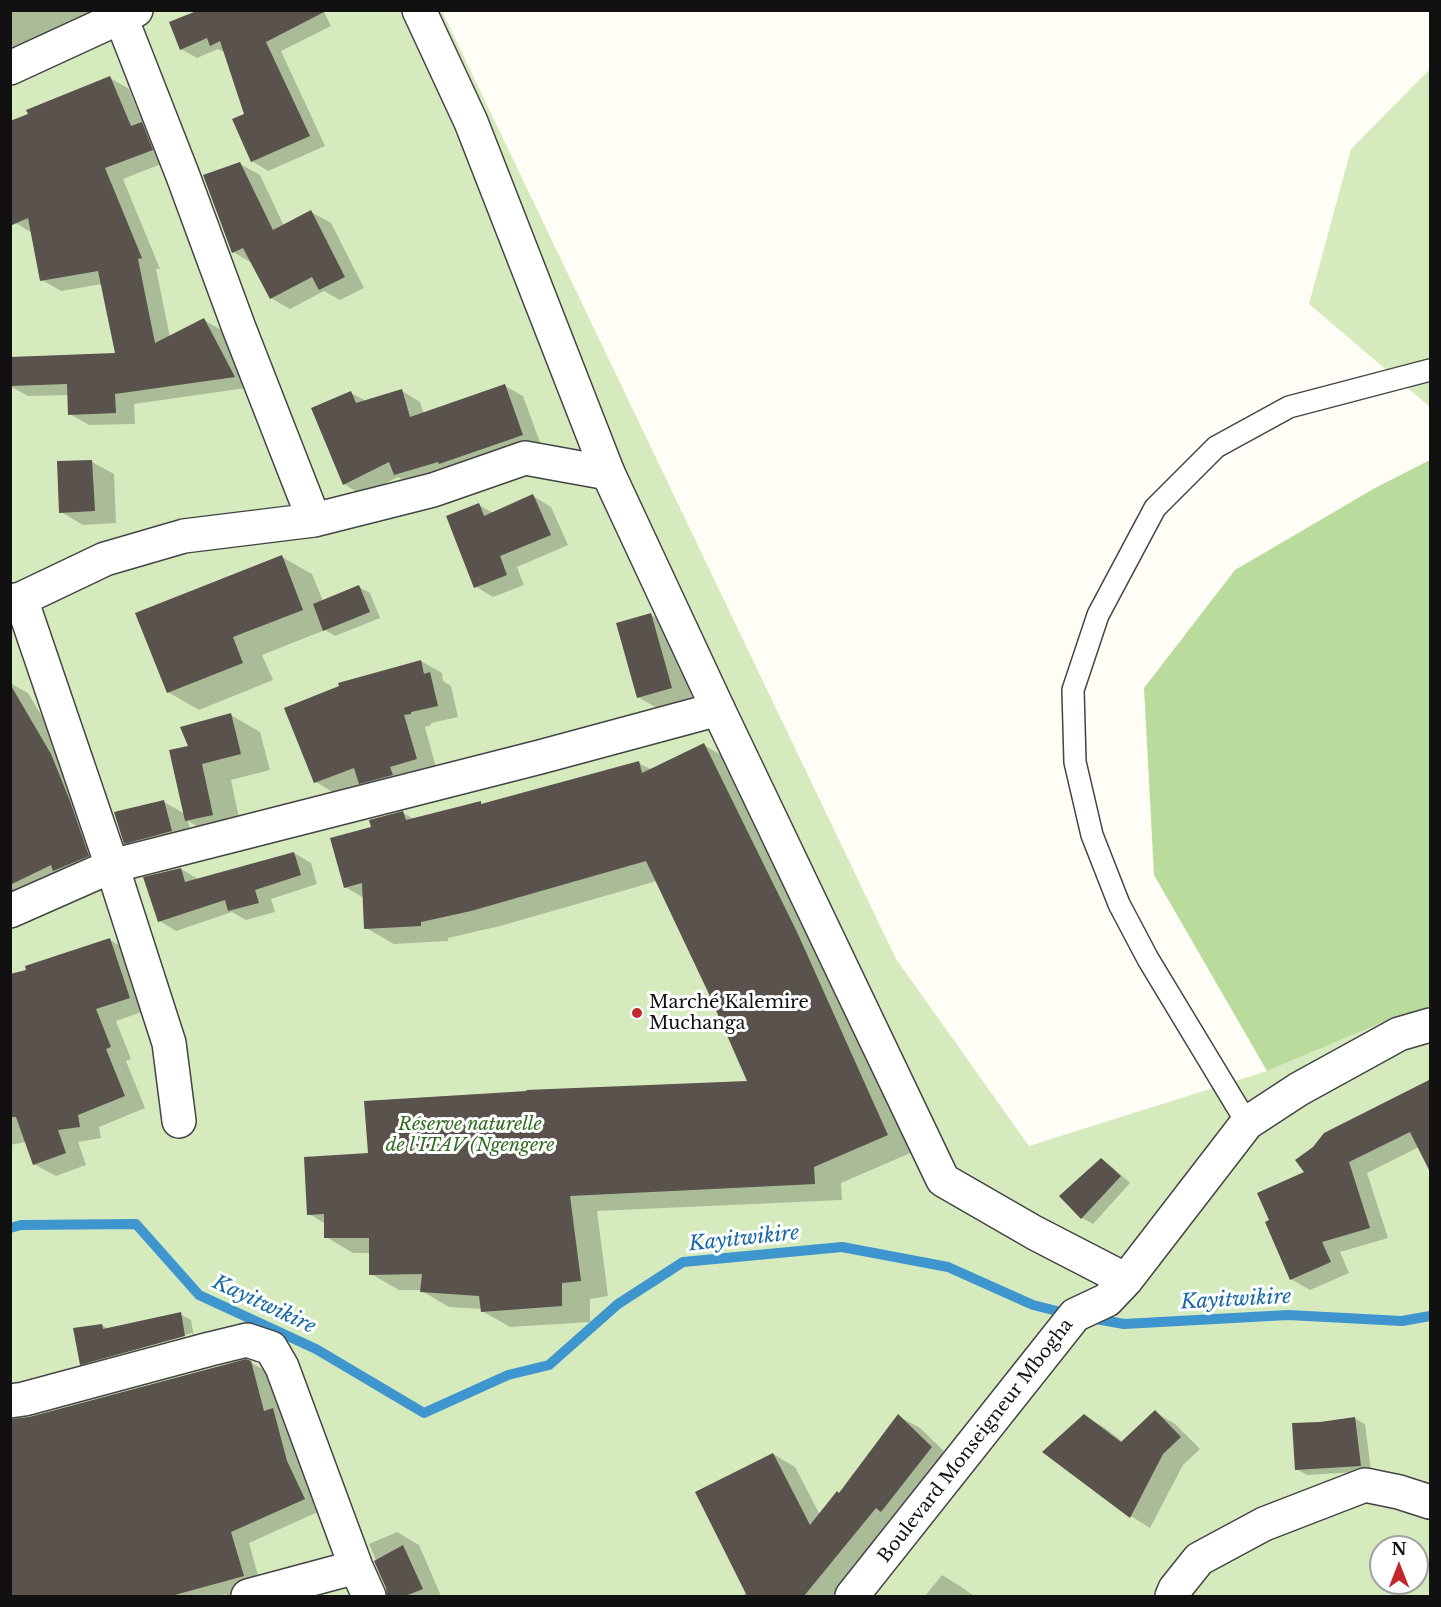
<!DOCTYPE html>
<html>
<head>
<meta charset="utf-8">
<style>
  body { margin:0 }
  #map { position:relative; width:1441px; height:1607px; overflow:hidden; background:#fffdf5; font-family:"Libre Baskerville",serif }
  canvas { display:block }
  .frame { position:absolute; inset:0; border:12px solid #111; pointer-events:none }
  .north { position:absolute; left:1369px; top:1535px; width:60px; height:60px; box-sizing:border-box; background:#fff; border:2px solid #a0a0a0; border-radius:50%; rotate:0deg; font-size:16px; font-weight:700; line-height:24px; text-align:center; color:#111 }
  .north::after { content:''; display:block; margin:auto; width:21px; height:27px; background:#c4262e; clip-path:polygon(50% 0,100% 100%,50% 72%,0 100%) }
</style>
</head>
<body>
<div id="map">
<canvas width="1441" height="1607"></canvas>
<div class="frame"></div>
<div class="north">N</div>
</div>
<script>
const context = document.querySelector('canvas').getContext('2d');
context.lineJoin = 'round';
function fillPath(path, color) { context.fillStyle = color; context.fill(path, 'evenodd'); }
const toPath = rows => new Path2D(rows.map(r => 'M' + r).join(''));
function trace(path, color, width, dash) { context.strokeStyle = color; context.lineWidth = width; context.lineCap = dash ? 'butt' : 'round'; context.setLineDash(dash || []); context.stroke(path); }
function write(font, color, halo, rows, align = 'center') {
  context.font = font + ' "Libre Baskerville",serif'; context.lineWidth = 6; context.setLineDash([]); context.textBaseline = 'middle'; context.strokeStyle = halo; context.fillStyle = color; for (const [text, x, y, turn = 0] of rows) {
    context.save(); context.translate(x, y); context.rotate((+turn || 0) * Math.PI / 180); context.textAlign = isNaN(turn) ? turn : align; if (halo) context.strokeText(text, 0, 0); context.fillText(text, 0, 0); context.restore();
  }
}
const green = toPath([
  [11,11,442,11,896,959,1029,1146,1267,1071,1391,1019,1430,1007,1430,1596,11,1596],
  [1381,1547,1417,1547,1417,1583,1381,1583],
  [1430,69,1430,407,1309,304,1351,149]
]);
const forest = toPath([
  [1430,460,1430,1007,1391,1019,1267,1071,1154,875,1144,688,1235,570,1375,488]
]);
const shadow = toPath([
  [10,10,107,10,10,54],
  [198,10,323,10,331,26,281,51,325,146,268,171,252,161,246,114,226,53,218,49,197,58,181,49],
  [110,78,129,89,144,125,161,135,171,160,123,179,160,269,156,269,170,337,204,320,223,331,253,387,134,404,135,424,89,425,70,414,69,395,28,396,10,386,117,355,102,284,61,291,42,280,32,233,16,223],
  [240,164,260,175,284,226,311,212,331,223,364,288,340,300,324,291,290,309,271,298,252,263,233,252],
  [505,386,523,396,541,445,413,485,398,477,362,495,344,484,351,393,366,401,402,391,420,402,424,414],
  [92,462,114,474,116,523,83,525,61,512,58,463],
  [533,496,551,507,568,545,517,567,524,585,493,597,475,586,479,505,493,513],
  [282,557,312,574,323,601,359,587,370,593,380,618,335,636,325,630,262,655,273,680,199,710,168,692],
  [651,615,673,628,693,701,660,710,638,697],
  [421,661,442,673,443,681,451,686,458,717,431,723,431,725,425,727,437,771,381,795,362,784,336,794,316,782],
  [10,683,28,693,70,764,108,867,10,896],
  [231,715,260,732,270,770,231,780,242,832,216,837,188,821,193,844,147,855,125,843,164,802,185,814,190,747],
  [704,745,731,761,915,1151,841,1183,842,1200,597,1211,608,1296,590,1299,590,1322,510,1327,482,1311,482,1309,449,1307,422,1291,422,1290,399,1290,371,1274,370,1253,353,1253,326,1237,326,1224,309,1214,369,1155,750,1082,657,881,500,926,448,938,448,941,394,944,366,928,364,898,345,887,373,828,403,813,414,819,480,803,484,805,639,763,652,770],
  [294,853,311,863,317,884,271,899,275,912,246,920,232,912,176,931,160,921,181,869,198,879],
  [110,940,131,952,150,1009,116,1021,131,1059,126,1061,145,1108,99,1127,101,1138,78,1142,86,1165,56,1176,34,1164,26,1142,10,1145,10,976],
  [1430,1081,1419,1147,1367,1173,1388,1238,1340,1252,1349,1273,1310,1290,1291,1279,1271,1221,1306,1172],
  [1101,1159,1111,1166,1130,1183,1093,1224,1082,1218,1061,1196],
  [180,1314,191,1320,195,1342,91,1370,81,1364,102,1325,108,1329],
  [192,1333,193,1336,88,1364,88,1361],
  [250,1362,269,1373,280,1414,292,1421,322,1510,249,1543,261,1586,228,1596,225,1594,218,1596,10,1596,10,1574],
  [1155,1412,1175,1424,1200,1449,1183,1465,1150,1528,1131,1516,1085,1416,1105,1428,1123,1442],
  [898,1416,920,1428,953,1460,898,1520,836,1596,742,1596,747,1592,773,1454,795,1467,820,1515,840,1494],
  [1354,1418,1365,1424,1371,1471,1307,1475,1296,1469,1320,1423],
  [397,1532,419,1545,441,1596,389,1596,388,1588,369,1544],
  [942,1575,960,1586,974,1596,925,1596]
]);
const stream = toPath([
  [10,1228,21,1225,136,1224,199,1295,316,1349,424,1413,508,1375,549,1365,618,1304,683,1262,842,1247,948,1267,1033,1305,1069,1314],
  [1090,1318,1124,1324,1288,1315,1402,1321,1430,1316]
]);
const building = toPath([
  [193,10,328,10,266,42,310,136,251,162,232,119,244,114,220,41,210,46,207,38,180,50,169,22,194,12],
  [110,76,131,126,142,122,153,150,105,168,142,258,138,259,155,343,204,318,235,377,115,394,116,413,68,415,67,384,10,386,10,357,115,353,98,271,40,281,28,218,10,226,10,121,28,114,26,110],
  [240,162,273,230,311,210,345,277,319,290,312,277,270,299,243,248,232,253,203,175],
  [505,384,523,435,439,464,438,462,394,475,389,462,343,485,311,408,351,391,356,403,402,389,410,417],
  [92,460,95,511,59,513,57,461],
  [533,494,551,535,500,556,507,575,474,588,446,516,479,503,484,516],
  [282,555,303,610,233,637,243,663,167,693,135,613],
  [359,585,370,612,323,631,313,604],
  [651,613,672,688,637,698,616,623],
  [421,660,424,674,430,672,438,706,411,712,411,714,404,715,417,759,390,767,393,775,359,784,354,768,314,783,284,708,339,686,338,683],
  [10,684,51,754,70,801,89,856,53,871,51,865,10,885],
  [231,713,241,754,202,764,213,815,185,821,169,750,188,746,180,727],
  [704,743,797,932,888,1135,814,1167,815,1184,570,1196,581,1281,562,1283,562,1306,481,1312,479,1296,420,1292,422,1274,369,1275,369,1238,324,1238,324,1214,307,1215,304,1157,368,1153,364,1101,527,1091,526,1090,747,1081,708,992,646,861,471,911,421,922,421,926,364,929,362,883,344,888,330,838,371,827,369,820,403,811,406,820,481,801,481,804,639,761,642,773],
  [164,800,172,831,124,844,114,812],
  [294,852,301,875,255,890,259,903,228,911,225,900,158,922,143,877,181,868,185,882],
  [110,938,130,998,96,1009,111,1047,106,1049,125,1096,78,1115,80,1127,58,1130,66,1153,33,1165,16,1117,10,1117,10,974,26,970,25,966],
  [1431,1079,1431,1174,1410,1132,1349,1162,1370,1228,1322,1242,1331,1262,1290,1280,1265,1222,1269,1220,1257,1193,1304,1172,1295,1160,1313,1147,1324,1133],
  [1101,1158,1121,1176,1081,1219,1059,1196],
  [181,1312,185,1336,80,1365,73,1328,102,1324,103,1329],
  [246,1359,251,1361,264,1411,273,1408,287,1461,305,1499,231,1532,244,1576,171,1596,10,1596,10,1419,29,1417],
  [1155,1410,1181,1437,1163,1454,1130,1518,1042,1452,1084,1414,1121,1442],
  [898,1414,932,1447,881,1512,876,1508,804,1596,747,1596,695,1492,773,1453,810,1525,837,1491,839,1493],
  [1355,1417,1361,1466,1295,1470,1292,1423,1320,1422],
  [403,1545,423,1589,405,1596,387,1596,386,1588,374,1561]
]);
const service = toPath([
  [1247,1123,1148,959,1119,904,1092,835,1075,762,1073,690,1098,615,1155,508,1216,447,1289,407,1430,370]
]);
const minor = toPath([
  [118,10,183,176,239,328,314,520],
  [10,68,136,10],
  [21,599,112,866,169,1043,179,1121],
  [10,601,21,599,105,559,184,536,314,520,433,490,525,458,608,473],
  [10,911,112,866,540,757,718,709],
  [10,1401,24,1399,210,1349,247,1340,271,1348,282,1367,356,1567,369,1596],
  [248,1596,356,1567],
  [1172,1596,1175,1589,1199,1559,1264,1524,1365,1485,1399,1492,1430,1502]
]);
const tertiary = toPath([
  [419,10,471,122,608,473,718,709,943,1180,1035,1233,1126,1280],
  [852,1596,1075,1315,1107,1300,1126,1280,1247,1123,1299,1089,1399,1034,1430,1025]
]);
const markers = [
  [637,1013,6,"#c4262e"]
];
const poiNames = [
  ["Marché Kalemire",649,1003],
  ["Muchanga",649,1024]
];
const parkNames = [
  ["Réserve naturelle",470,1125],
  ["de l'ITAV (Ngengere",470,1146]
];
const streetNames = [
  ["Boulevard Monseigneur Mbogha",976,1441,-52]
];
const waterNames = [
  ["Kayitwikire",744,1239,-6],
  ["Kayitwikire",1236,1300,-3],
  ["Kayitwikire",264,1305,25]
];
fillPath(green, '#d5ebbd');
fillPath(forest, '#b9dc9c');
fillPath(shadow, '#0003');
trace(stream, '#3f96cf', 10);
fillPath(building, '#5a524d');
trace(service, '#444', 24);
trace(minor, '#444', 36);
trace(tertiary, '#444', 36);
trace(service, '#fff', 21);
trace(minor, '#fff', 33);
trace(tertiary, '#fff', 33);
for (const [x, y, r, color] of markers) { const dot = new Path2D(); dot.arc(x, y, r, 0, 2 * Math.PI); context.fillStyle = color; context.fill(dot); trace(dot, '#fff', 2); }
write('18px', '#111', '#fff', poiNames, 'left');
write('italic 18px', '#2f6b1f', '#fff', parkNames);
write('18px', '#111', '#fff', streetNames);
write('italic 20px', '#1768a6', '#fff', waterNames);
</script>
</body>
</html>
